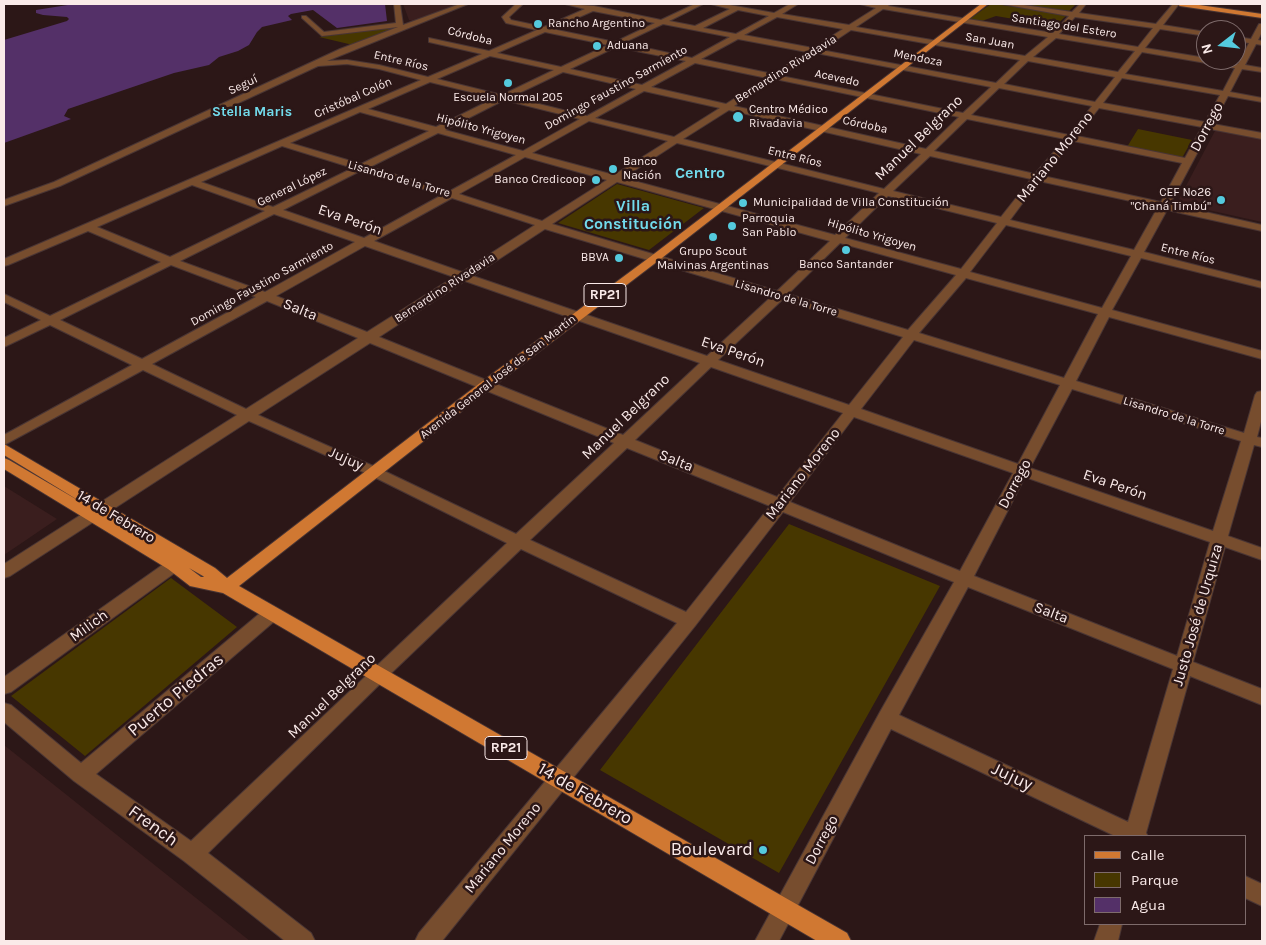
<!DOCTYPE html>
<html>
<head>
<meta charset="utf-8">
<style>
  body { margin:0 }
  #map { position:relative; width:1266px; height:945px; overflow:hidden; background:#2c1717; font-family:Karla,sans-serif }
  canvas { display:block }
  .frame { position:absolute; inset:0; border:5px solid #faeae9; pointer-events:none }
  .legend { position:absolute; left:1084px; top:835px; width:162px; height:90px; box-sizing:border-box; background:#2c1717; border:1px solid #7e6b6b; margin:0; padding:6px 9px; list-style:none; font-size:15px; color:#faeae9 }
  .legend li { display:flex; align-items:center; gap:10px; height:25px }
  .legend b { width:25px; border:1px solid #7e6b6b }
  .north { position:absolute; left:1196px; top:20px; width:50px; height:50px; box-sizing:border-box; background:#2c1717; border:1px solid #7e6b6b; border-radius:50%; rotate:254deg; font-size:14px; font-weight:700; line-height:20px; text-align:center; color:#faeae9 }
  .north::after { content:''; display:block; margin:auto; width:18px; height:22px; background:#54cadd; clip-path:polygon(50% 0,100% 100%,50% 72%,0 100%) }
</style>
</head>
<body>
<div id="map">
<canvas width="1266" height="945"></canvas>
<div class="frame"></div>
<ul class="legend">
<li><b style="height:6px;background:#d07832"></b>Calle</li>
<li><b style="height:14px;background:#473700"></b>Parque</li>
<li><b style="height:14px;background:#543068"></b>Agua</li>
</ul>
<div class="north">N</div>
</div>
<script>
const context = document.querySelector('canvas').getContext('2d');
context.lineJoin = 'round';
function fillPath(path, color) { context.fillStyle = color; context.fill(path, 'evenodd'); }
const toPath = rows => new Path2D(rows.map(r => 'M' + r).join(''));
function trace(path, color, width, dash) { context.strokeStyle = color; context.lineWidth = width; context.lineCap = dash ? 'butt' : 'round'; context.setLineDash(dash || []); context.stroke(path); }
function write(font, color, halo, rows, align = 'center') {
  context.font = font + ' Karla,sans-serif'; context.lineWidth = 5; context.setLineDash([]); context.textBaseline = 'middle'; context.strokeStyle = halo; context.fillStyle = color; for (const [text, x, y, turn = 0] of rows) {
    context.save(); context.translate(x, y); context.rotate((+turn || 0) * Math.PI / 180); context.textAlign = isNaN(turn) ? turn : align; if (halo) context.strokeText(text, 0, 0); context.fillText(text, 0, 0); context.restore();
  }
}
const built = toPath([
  [403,4,461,4,415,22,409,20],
  [1216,129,1262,138,1262,222,1177,203],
  [4,486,57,519,4,555],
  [4,745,250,941,4,941]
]);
const green = toPath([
  [991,4,996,4,1067,15,1055,26,996,16,979,22,968,20],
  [1017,4,1076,4,1069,11],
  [388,28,391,31,353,45,319,37],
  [1138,129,1192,140,1182,158,1127,147],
  [617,184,704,208,649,250,558,223],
  [789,524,940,586,779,873,600,770],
  [171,578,237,627,85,756,11,696]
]);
const water = toPath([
  [74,4,385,4,387,21,337,28,313,10,291,14,288,16,292,20,262,27,257,32,249,45,238,51,219,57,209,65,174,73,68,109,64,116,71,119,4,143,4,40,67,21,69,19,67,17,43,15,36,13,36,10]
]);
const minor = toPath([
  [394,4,400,4,403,25,460,4,468,4,327,61,347,60,379,65,428,77,482,54,429,42,429,38,489,51,537,30,506,23,502,17,516,4,523,4,509,17,511,20,544,27,585,9,565,4,594,6,661,20,695,4,703,4,669,21,695,26,730,9,711,4,724,4,774,13,790,4,798,4,782,14,849,25,876,8,860,4,890,4,888,6,1053,33,1069,16,1002,4,1017,4,1072,12,1080,4,1086,4,1079,13,1156,24,1173,4,1179,4,1163,25,1206,32,1206,36,1160,29,1145,48,1206,58,1206,60,1238,64,1249,43,1236,41,1236,37,1251,39,1259,24,1262,24,1262,32,1258,40,1262,41,1262,45,1256,44,1245,65,1262,68,1262,72,1242,69,1230,92,1262,98,1262,102,1228,96,1213,124,1262,133,1262,139,1210,129,1170,204,1262,225,1262,231,1167,210,1144,252,1262,282,1262,288,1141,258,1112,310,1262,351,1262,359,1109,317,1076,381,1244,433,1255,395,1257,392,1262,391,1262,418,1257,437,1262,438,1262,447,1254,445,1228,536,1262,548,1262,560,1225,547,1193,662,1262,689,1262,705,1190,676,1146,833,1148,836,1115,836,891,729,779,941,755,941,880,712,954,582,783,512,695,626,442,941,415,941,419,933,677,623,521,549,384,680,208,853,311,933,315,941,285,941,184,861,74,781,4,722,4,703,11,705,81,763,265,609,271,607,277,609,280,614,277,619,96,774,191,841,507,543,370,475,249,421,10,576,4,578,4,564,237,415,143,370,4,445,4,435,132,365,50,325,4,347,4,338,41,320,4,302,4,294,50,316,161,262,88,231,8,265,4,266,4,259,421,80,379,69,347,64,318,66,60,186,4,206,4,200,54,182,340,49,398,27,322,36,302,18,302,16,306,16,324,32,396,23,394,4],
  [883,9,1048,37,1025,56,856,27,883,9],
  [738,10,769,16,736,34,703,28,738,10],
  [593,11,655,23,615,42,552,29,593,11],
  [777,17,843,29,813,48,744,35,777,17],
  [1075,17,1153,28,1138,47,1059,34,1075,17],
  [663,24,730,37,692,58,623,43,663,24],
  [851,30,1020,60,996,83,821,50,851,30],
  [545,32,608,45,561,67,497,53,545,32],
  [1056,38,1135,51,1118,72,1033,57,1056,38],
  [738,39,807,52,773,74,701,59,738,39],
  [616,47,686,61,642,85,570,69,616,47],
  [1142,52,1235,68,1223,91,1125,74,1142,52],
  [816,53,991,87,963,113,781,76,816,53],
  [490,56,554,70,502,95,437,79,490,56],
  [1028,61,1115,77,1095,102,1004,84,1028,61],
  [695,63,767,78,726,104,651,87,695,63],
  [563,72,636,89,587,116,511,97,563,72],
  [1122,78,1220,95,1205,122,1103,103,1122,78],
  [775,79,959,117,926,149,734,106,775,79],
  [430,82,495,98,436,127,368,109,430,82],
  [999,88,1092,106,1069,135,971,115,999,88],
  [644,91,720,108,674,137,595,118,644,91],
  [504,100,580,119,523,151,445,130,504,100],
  [1099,108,1202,127,1185,158,1077,136,1099,108],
  [729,110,921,154,884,189,683,139,729,110],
  [360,112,429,131,361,164,290,143,360,112],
  [967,119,1065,139,1035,174,934,151,967,119],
  [589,121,668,141,614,175,532,153,589,121],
  [438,133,516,155,450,191,370,167,438,133],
  [1073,141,1182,163,1161,202,1043,176,1073,141],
  [677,143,879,193,835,235,623,178,677,143],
  [282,146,353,168,273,207,201,182,282,146],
  [930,156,1031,179,1001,217,893,191,930,156],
  [525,157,607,180,542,221,459,194,525,157],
  [362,170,442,195,364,238,283,210,362,170],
  [1039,181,1158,207,1134,250,1010,220,1039,181],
  [617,182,830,241,777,291,552,224,617,182],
  [192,185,265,211,170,257,97,227,192,185],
  [888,196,997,223,961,269,845,238,888,196],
  [452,198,535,225,462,272,374,241,452,198],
  [274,214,355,242,265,292,180,261,274,214],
  [1006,225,1131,256,1102,308,970,272,1006,225],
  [545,229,771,297,707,356,473,276,545,229],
  [840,243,956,275,908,330,788,294,840,243],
  [365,246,454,277,367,332,276,296,365,246],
  [171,265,256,297,142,359,60,320,171,265],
  [966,278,1098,314,1064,378,919,333,966,278],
  [465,281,700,363,623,435,379,337,465,281],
  [782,300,903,337,849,405,718,360,782,300],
  [267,301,358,338,246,409,152,364,267,301],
  [914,340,1060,385,1018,464,861,409,914,340],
  [370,343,614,443,516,534,380,469,258,415,370,343],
  [711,367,843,413,777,497,635,440,711,367],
  [1072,389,1241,441,1213,531,1030,468,1072,389],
  [854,417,1013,473,960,571,790,502,854,417],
  [627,448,770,506,686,612,530,540,627,448],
  [1025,477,1210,542,1177,656,974,576,1025,477],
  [968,587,1173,669,1128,822,899,715,968,587],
  [174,559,180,561,182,565,180,569,11,692,4,694,4,677,168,561,174,559],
  [1245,876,1262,884,1262,906,1245,898,1245,876],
  [1100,924,1122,924,1118,941,1094,941,1100,924]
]);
const major = toPath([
  [981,4,988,4,658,261,490,389,239,586,847,933,851,941,817,941,223,593,190,586,168,569,4,469,4,458,9,460,86,505,4,455,4,444,215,568,227,578,480,383,650,257,981,4],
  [189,568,203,576,204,577,201,577,189,568],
  [1177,4,1192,4,1262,14,1262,18,1180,6,1177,4]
]);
const markers = [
  [538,24,5,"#54cadd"],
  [597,46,5,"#54cadd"],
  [508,83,5,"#54cadd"],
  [738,117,6,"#54cadd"],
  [613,169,5,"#54cadd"],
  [596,180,5,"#54cadd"],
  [1221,200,5,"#54cadd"],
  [743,203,5,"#54cadd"],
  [732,226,5,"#54cadd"],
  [713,237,5,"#54cadd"],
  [846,250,5,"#54cadd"],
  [619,258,5,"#54cadd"],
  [763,850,5,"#54cadd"]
];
const farPoinames = [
  ["Rancho Argentino",548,24],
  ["Aduana",607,46],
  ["Escuela Normal 205",508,98,"center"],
  ["Centro Médico",749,110],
  ["Rivadavia",749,124],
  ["Banco",623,162],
  ["Nación",623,176],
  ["Banco Credicoop",586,180,"right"],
  ["CEF Nº26",1211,193,"right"],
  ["\"Chaná Timbú\"",1211,207,"right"],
  ["Municipalidad de Villa Constitución",753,203],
  ["Parroquia",742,219],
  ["San Pablo",742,233],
  ["Grupo Scout",713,252,"center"],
  ["Malvinas Argentinas",713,266,"center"],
  ["BBVA",609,258,"right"],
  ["Banco Santander",846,265,"center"]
];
const farStreetnames = [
  ["Santiago del Estero",1064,26,9],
  ["Córdoba",470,36,14],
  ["San Juan",990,41,10],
  ["Mendoza",918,58,11],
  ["Entre Ríos",401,61,13],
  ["Bernardino Rivadavia",786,69,-32],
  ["Acevedo",837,78,12],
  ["Seguí",243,85,-25],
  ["Domingo Faustino Sarmiento",616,88,-29],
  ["Cristóbal Colón",353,98,-24],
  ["Córdoba",865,125,12],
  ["Hipólito Yrigoyen",481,129,15],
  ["Entre Ríos",795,157,14],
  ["Lisandro de la Torre",399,179,16],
  ["General López",292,187,-26],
  ["Hipólito Yrigoyen",872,235,16],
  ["Entre Ríos",1188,254,14],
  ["Domingo Faustino Sarmiento",262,284,-29],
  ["Bernardino Rivadavia",445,288,-33],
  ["Lisandro de la Torre",786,298,16],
  ["Avenida General José de San Martín",498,377,-38],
  ["Lisandro de la Torre",1174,416,17]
];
const farNeighbourhoodnames = [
  ["Stella Maris",252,112]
];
const shields = [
  [605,295,42],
  [506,748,42]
];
const shieldNames = [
  ["RP21",605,295],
  ["RP21",506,748]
];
const streetNames = [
  ["Dorrego",1207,127,-62],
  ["Manuel Belgrano",919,138,-44],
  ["Mariano Moreno",1055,157,-51],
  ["Eva Perón",350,220,19],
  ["Salta",300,310,22],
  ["Eva Perón",733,352,19],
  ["Manuel Belgrano",626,417,-44],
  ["Jujuy",346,459,24],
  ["Salta",676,461,22],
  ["Mariano Moreno",803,474,-52],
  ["Dorrego",1015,484,-62],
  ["Eva Perón",1115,485,19],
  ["14 de Febrero",116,517,31],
  ["Salta",1051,613,21],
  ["Justo José de Urquiza",1198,615,-74],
  ["Milich",89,626,-36],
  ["Manuel Belgrano",332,696,-44],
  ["Dorrego",822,840,-62],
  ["Mariano Moreno",503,848,-51]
];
const farDistrictnames = [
  ["Centro",700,173],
  ["Villa",633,206],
  ["Constitución",633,224]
];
const nearStreetnames = [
  ["Puerto Piedras",176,695,-40],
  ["Jujuy",1012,777,25],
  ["14 de Febrero",585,794,30],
  ["French",153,826,36]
];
const nearPoinames = [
  ["Boulevard",753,850]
];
fillPath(built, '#3a1e1e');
fillPath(green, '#473700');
fillPath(water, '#543068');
trace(minor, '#493534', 2);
trace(major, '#493534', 2);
fillPath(minor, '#774d2e');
fillPath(major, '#d07832');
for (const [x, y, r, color] of markers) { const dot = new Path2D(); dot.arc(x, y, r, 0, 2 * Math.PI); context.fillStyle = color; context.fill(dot); trace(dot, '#2c1717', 2); }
write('12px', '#faeae9', '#2c1717', farPoinames, 'left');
write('12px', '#faeae9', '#2c1717', farStreetnames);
write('bold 14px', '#72dbec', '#2c1717', farNeighbourhoodnames);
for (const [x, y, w] of shields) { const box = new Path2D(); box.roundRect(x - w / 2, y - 11.5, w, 23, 4); context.fillStyle = '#2c1717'; context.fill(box); trace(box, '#faeae9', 1); }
write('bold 14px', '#faeae9', null, shieldNames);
write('15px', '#faeae9', '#2c1717', streetNames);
write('bold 16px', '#72dbec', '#2c1717', farDistrictnames);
write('18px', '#faeae9', '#2c1717', nearStreetnames);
write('18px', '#faeae9', '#2c1717', nearPoinames, 'right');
</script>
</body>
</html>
